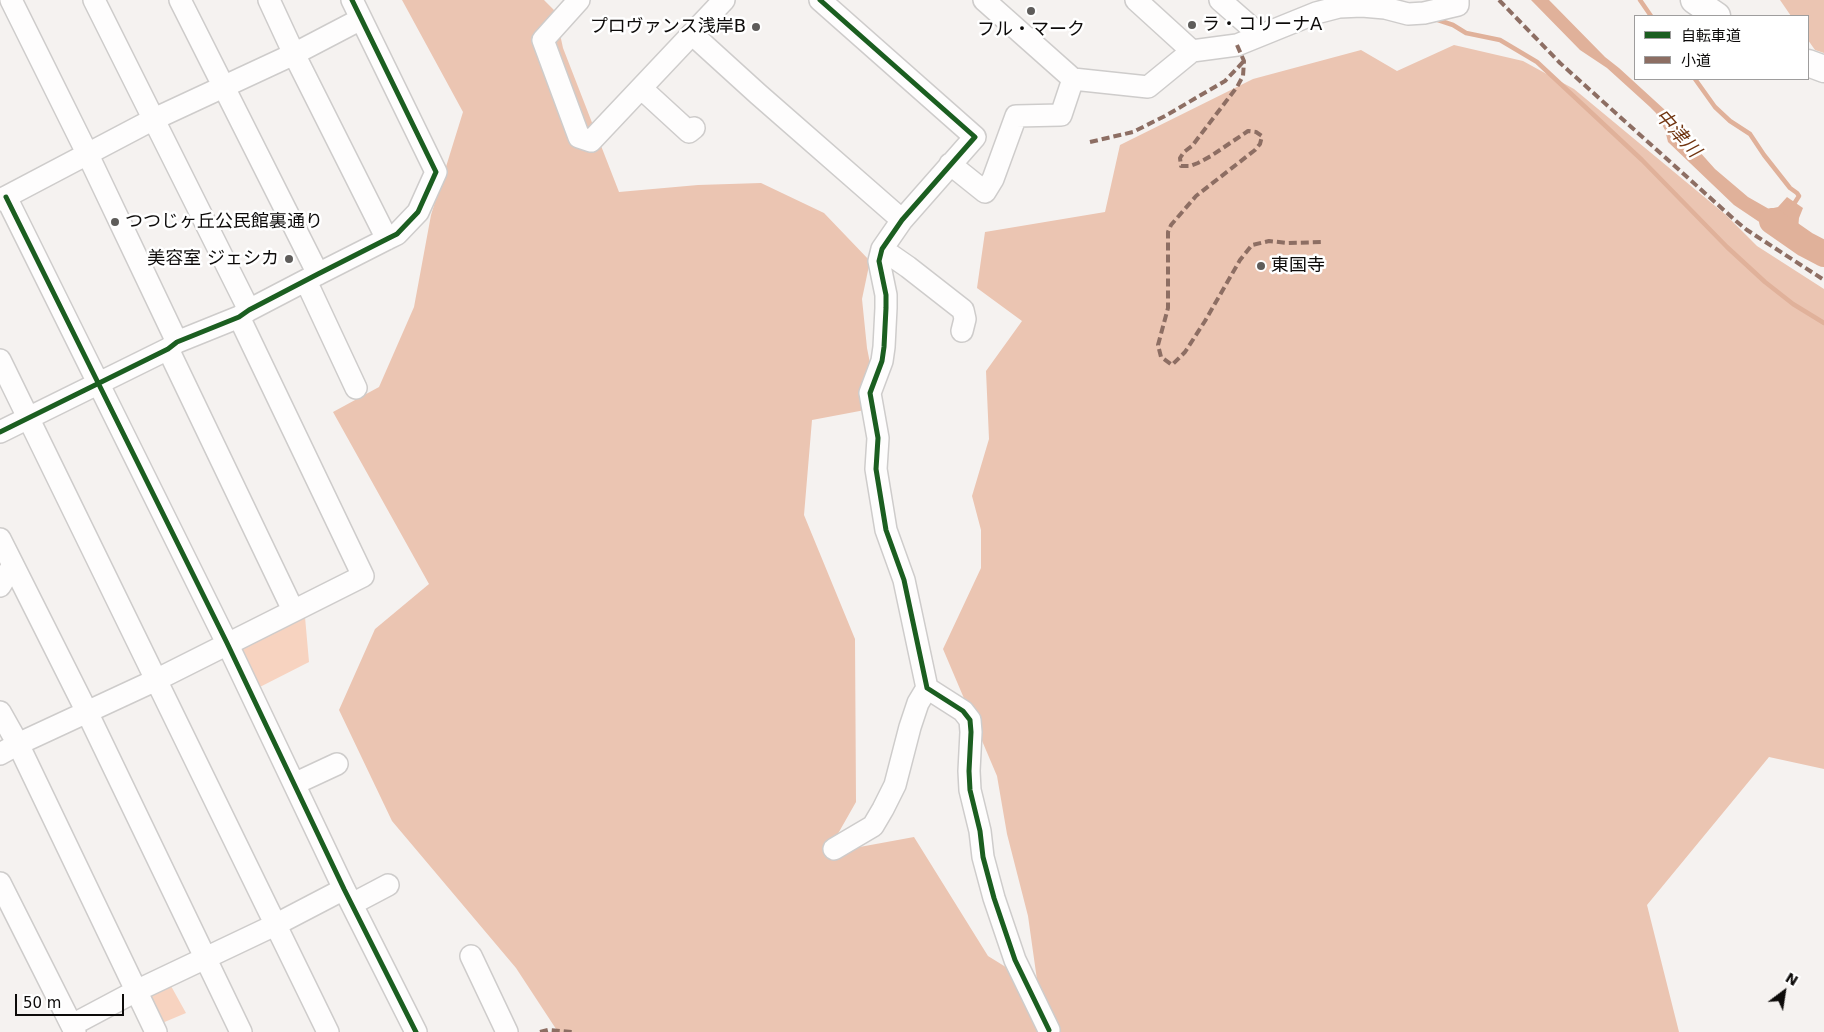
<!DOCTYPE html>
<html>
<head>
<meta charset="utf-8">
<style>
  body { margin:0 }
  #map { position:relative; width:1824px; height:1032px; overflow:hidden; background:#f5f2f0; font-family:"DejaVu Sans","Noto Sans JP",sans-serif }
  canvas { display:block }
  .legend { position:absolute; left:1634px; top:15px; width:175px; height:65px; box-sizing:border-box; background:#fff; border:1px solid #9e9d9d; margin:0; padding:6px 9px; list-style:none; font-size:15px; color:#0d0b0a }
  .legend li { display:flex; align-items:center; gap:10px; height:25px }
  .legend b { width:25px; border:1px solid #9e9d9d }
  .north { position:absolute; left:1759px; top:967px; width:50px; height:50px; -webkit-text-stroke:4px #fff; paint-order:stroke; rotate:31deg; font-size:14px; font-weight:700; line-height:20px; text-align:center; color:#0d0b0a }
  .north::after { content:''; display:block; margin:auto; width:18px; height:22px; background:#0d0b0a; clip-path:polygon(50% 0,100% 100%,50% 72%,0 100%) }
  .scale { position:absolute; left:15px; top:994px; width:109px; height:22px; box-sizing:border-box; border:2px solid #0d0b0a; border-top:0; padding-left:6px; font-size:15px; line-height:18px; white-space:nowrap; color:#0d0b0a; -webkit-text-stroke:4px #fff; paint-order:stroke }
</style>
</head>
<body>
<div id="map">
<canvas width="1824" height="1032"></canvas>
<ul class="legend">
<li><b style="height:6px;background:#1b5e20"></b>自転車道</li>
<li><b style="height:6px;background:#8d6e63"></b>小道</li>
</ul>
<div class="north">N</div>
<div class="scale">50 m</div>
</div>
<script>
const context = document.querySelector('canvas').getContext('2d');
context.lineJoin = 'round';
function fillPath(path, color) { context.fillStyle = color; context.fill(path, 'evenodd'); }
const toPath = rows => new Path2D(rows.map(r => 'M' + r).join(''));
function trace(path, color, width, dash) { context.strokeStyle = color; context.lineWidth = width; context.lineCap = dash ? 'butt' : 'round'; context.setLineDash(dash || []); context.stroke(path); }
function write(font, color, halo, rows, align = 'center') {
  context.font = font + ' "DejaVu Sans","Noto Sans JP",sans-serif'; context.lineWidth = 5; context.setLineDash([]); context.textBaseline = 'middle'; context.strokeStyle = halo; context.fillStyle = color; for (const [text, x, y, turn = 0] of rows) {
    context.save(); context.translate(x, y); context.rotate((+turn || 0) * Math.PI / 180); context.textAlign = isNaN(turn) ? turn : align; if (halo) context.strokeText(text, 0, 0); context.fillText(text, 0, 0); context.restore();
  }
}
const green = toPath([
  [305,617,309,662,252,691,233,653],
  [171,986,186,1013,155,1026,149,994]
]);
const forest = toPath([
  [402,0,544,0,555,11,563,48,619,192,698,185,761,183,824,213,870,261,862,299,867,348,871,368,865,410,812,420,804,515,855,639,856,802,827,853,914,837,988,956,1038,987,1028,916,1007,834,997,776,943,649,981,568,981,530,972,496,989,439,986,371,1022,321,977,288,985,232,1105,212,1120,145,1253,79,1361,50,1397,71,1454,45,1523,61,1574,89,1726,215,1757,246,1824,289,1824,769,1769,757,1647,905,1679,1032,558,1032,516,968,392,821,339,710,375,629,429,584,333,412,379,387,414,307,431,215,463,112],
  [1780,0,1824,0,1824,53,1815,50,1808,40,1808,16,1791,16]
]);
const water = toPath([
  [1531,0,1549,0,1605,57,1619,68,1665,110,1681,131,1715,169,1748,197,1769,209,1778,207,1787,197,1803,208,1799,218,1798,229,1802,237,1798,248,1734,205,1668,142,1665,130,1656,113,1650,107,1607,68,1580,50]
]);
const stream = toPath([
  [1640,0,1651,16],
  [1435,19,1453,25,1466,33,1500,40,1537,62,1642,160,1727,247,1765,282,1793,304,1824,323],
  [1695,79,1715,107,1730,121,1750,134,1764,155,1790,188,1797,193,1799,196,1792,207]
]);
const river = toPath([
  [1772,221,1805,244,1824,254]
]);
const minor = toPath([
  [11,0,88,155,177,342],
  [94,0,249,310],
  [180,0,318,274],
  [269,0,294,54,387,239],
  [579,0,543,40,579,137,591,141,724,0],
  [820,0,975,137,902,220,882,249,879,261,886,295,886,308,884,347,882,361,870,393,878,438,876,469,886,530,904,580,927,688,963,711,970,720,971,732,969,771,970,790,980,831,983,857,994,898,1015,960,1049,1030],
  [984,0,1073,79,1148,87,1192,51,1237,45,1316,13,1339,7,1362,6,1385,8,1408,14,1424,13,1458,5,1458,0],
  [1136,0,1192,51],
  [1220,0,1260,35],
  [692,34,758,94,902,220],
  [641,88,689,132,694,128],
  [950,164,985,192,993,179,1016,116,1061,115,1073,79],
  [6,197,227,643,344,889,416,1032],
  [0,200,152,120,294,54,361,19],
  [882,249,908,267,963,310,965,319,962,331],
  [306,281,356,388],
  [168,349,293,610],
  [0,360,328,1032],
  [0,432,168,349,177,342,239,317,249,310,318,274,387,239,397,234,418,212,436,172,352,0],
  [0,539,87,712,241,1032],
  [0,586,13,565],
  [0,712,18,744,156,1032],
  [0,754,18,744,156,680,363,576,239,317],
  [294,784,337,764],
  [834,849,873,826,883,809,895,785,910,727,918,703,927,688],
  [0,883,75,1032],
  [352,904,388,885],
  [471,956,507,1032],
  [72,1025,136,991,275,925,344,889]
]);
const major = toPath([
  [1694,0,1717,16],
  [1808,63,1824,69]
]);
const quiet = toPath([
  [1499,0,1560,63,1736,221,1747,230,1824,280],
  [1237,45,1244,61,1243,76,1237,87,1192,146,1184,152,1180,158,1181,166,1190,166,1198,163,1211,156,1248,131,1256,132,1262,136,1260,144,1255,150,1196,196,1171,225,1168,232,1168,308,1158,345,1161,357,1172,365,1185,352,1205,321,1240,260,1252,245,1269,241,1288,243,1324,242],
  [1090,142,1133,132,1165,116,1225,81,1244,61],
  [540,1032,548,1030,572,1032]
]);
const cycleway = toPath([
  [820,0,975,137,902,220,882,249,879,261,886,295,886,308,884,347,882,361,870,393,878,438,876,469,886,530,904,580,927,688,963,711,970,720,971,732,969,771,970,790,980,831,983,857,994,898,1015,960,1049,1030],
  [6,197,227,643,344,889,416,1032],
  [0,432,168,349,177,342,239,317,249,310,318,274,387,239,397,234,418,212,436,172,352,0]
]);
const markers = [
  [1031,11,5,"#5e5c5a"],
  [1192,25,5,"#5e5c5a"],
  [756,27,5,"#5e5c5a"],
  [115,222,5,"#5e5c5a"],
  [289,259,5,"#5e5c5a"],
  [1261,266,5,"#5e5c5a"]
];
const poiNames = [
  ["ラ・コリーナA",1202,25],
  ["プロヴァンス浅岸B",746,27,"right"],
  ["フル・マーク",1031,30,"center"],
  ["つつじヶ丘公民館裏通り",125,222],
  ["美容室 ジェシカ",279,259,"right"],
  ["東国寺",1271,266]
];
const waterNames = [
  ["中津川",1677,134,48]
];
fillPath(green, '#f7d3c0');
fillPath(forest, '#ebc5b2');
fillPath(water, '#e0b19a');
trace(stream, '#e0b19a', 4.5);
trace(river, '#e0b19a', 26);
trace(minor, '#cecccb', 24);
trace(major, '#cecccb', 29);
trace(minor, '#fefdfd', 21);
trace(major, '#fefdfd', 26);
trace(quiet, '#8d6e63', 4, [8, 4]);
trace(cycleway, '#1b5e20', 5);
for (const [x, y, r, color] of markers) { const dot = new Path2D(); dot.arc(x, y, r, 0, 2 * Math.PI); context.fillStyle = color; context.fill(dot); trace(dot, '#fff', 2); }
write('18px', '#0d0b0a', '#fff', poiNames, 'left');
write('italic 19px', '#713511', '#fff', waterNames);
</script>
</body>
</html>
